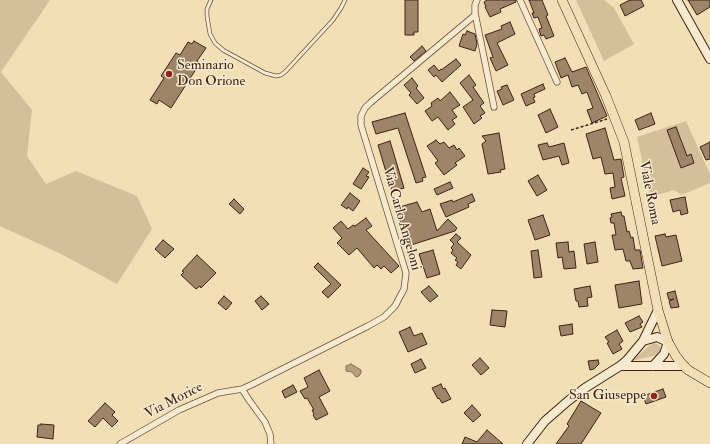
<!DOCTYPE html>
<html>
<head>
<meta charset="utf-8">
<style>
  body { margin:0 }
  canvas { display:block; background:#f3dfb5 }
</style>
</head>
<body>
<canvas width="710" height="444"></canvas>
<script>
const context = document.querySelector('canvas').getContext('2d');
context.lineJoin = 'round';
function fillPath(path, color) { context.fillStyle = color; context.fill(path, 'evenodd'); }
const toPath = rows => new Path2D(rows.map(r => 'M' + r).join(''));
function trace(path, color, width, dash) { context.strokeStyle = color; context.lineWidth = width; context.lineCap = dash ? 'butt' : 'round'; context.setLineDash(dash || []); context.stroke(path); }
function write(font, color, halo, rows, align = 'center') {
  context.font = font + ' "IM FELL Double Pica",serif'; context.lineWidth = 3; context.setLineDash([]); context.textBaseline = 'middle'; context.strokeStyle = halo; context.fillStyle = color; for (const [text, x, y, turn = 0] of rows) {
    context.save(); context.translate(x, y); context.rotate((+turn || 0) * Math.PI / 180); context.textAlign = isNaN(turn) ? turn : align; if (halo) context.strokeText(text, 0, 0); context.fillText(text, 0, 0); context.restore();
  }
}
const green = toPath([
  [0,0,50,0,1,72,32,110,27,156,46,184,76,171,137,196,152,229,117,284,61,254,0,226],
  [576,0,604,0,614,8,634,44,604,61],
  [686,121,710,174,710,183,682,195,674,190,650,197,637,137],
  [653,343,657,344,660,346,661,351,658,355,631,361]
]);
const water = toPath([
  [351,364,361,370,361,373,359,376,356,377,352,372,346,371,346,366,351,364]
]);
const building = toPath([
  [405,0,418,0,418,32,414,32,414,35,405,35,405,0],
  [487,0,516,0,516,2,500,9,501,12,490,17,485,7,486,7,484,2,487,0],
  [529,0,542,0,548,15,546,16,554,36,546,39,544,35,541,36,539,29,542,28,538,17,534,18,532,13,534,13,529,0],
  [630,0,641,0,644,6,625,16,620,5,630,0],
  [688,0,710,0,710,7,697,15,688,0],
  [510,22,515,34,497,43,508,65,496,71,490,58,493,57,485,35,502,29,501,26,510,22],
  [467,31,475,34,477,44,475,51,459,46,463,34,465,35,467,31],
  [194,41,206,48,197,61,200,63,171,108,159,100,157,104,150,100,164,78,161,76,176,53,180,55,188,42,192,44,194,41],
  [422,46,426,51,414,61,410,57,422,46],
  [565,58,572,72,586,67,607,116,592,123,587,110,593,108,587,92,582,94,578,85,572,87,568,75,561,78,555,62,565,58],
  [456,59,461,65,442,82,436,75,434,77,428,70,434,65,439,71,441,69,441,70,456,59],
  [469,75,476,85,473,87,484,103,480,106,485,113,480,116,482,118,474,124,463,107,473,100,460,83,469,75],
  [412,78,418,86,416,88,424,98,417,104,409,95,411,93,404,85,412,78],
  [543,84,545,89,534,94,535,97,533,98,535,102,526,106,521,94,543,84],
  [507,85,514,100,503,105,497,91,502,89,501,87,507,85],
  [450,92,460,105,452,110,457,117,452,120,455,124,448,130,438,117,432,121,425,111,432,106,431,103,438,98,440,101,450,92],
  [550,109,558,127,546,133,538,115,550,109],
  [405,113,426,177,422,178,423,181,416,183,398,128,376,134,372,122,405,113],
  [651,113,655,124,639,130,635,120,651,113],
  [676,127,687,156,691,154,694,163,681,168,667,130,676,127],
  [605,128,614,160,621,159,624,177,621,178,625,196,612,199,610,188,615,187,613,173,605,174,601,157,593,159,586,134,605,128],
  [499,133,505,169,500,170,501,172,488,174,482,144,486,141,482,136,499,133],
  [436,140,440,144,444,142,449,148,454,145,457,150,459,148,465,156,455,163,457,165,444,175,435,163,438,161,427,146,436,140],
  [390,141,404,188,392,192,378,145,390,141],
  [710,142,710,159,706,160,700,147,710,142],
  [547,143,549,147,564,143,569,163,562,165,559,156,543,160,538,145,547,143],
  [363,168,369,172,366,176,369,177,361,189,353,184,363,168],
  [538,175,547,190,537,196,528,181,538,175],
  [450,182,453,188,437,195,434,189,450,182],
  [350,193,360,201,353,211,348,207,347,209,341,205,350,193],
  [472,194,475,201,468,204,469,207,446,217,440,204,452,200,453,202,472,194],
  [685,197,688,213,681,215,680,210,673,212,670,200,685,197],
  [234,199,244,209,240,214,229,204,234,199],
  [417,202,422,212,430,209,437,231,448,219,457,228,455,231,408,246,396,208,417,202],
  [621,212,622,216,624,216,627,232,629,231,631,238,633,237,635,250,640,250,643,268,633,269,630,261,626,261,623,249,615,250,612,235,616,235,614,223,611,223,610,218,612,217,611,214,621,212],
  [543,215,550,235,535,240,528,220,543,215],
  [366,218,372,226,366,230,399,266,391,273,384,266,381,269,377,265,374,268,357,248,349,255,337,243,342,238,333,228,341,221,348,229,353,225,355,226,366,218],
  [456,234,461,238,457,242,471,255,461,269,456,265,458,262,455,260,457,258,451,253,453,250,451,248,454,244,450,240,456,234],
  [665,234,666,237,676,235,682,261,662,266,655,236,665,234],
  [163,240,174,249,165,258,155,249,163,240],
  [568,242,569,252,574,251,576,268,564,269,562,257,558,258,556,243,568,242],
  [595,242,598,262,587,264,584,244,595,242],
  [433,250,440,274,427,278,419,254,433,250],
  [538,250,542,277,534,278,531,251,538,250],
  [197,255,216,273,201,288,200,286,196,289,181,275,184,272,182,271,197,255],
  [318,263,341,285,328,298,322,292,331,284,314,267,318,263],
  [639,281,642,304,619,308,615,285,639,281],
  [429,286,438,296,430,302,421,292,429,286],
  [590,286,592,297,587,298,588,306,579,307,578,301,576,301,574,289,590,286],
  [675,291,679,307,671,308,669,301,674,299,669,300,667,293,675,291],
  [224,296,232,303,226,310,218,303,224,296],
  [261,296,269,304,262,310,255,301,261,296],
  [492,310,507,311,505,327,490,325,492,310],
  [639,316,643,322,640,324,642,327,630,332,625,323,639,316],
  [572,324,573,334,561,336,559,326,572,324],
  [410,327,414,336,422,333,427,344,408,352,399,332,410,327],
  [617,330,623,341,619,344,622,349,613,354,607,343,609,342,605,337,617,330],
  [480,358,489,368,481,375,472,365,480,358],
  [421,359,426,368,415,373,411,364,421,359],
  [598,360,599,364,594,369,590,370,588,361,598,360],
  [319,370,330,391,319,397,328,414,316,420,313,415,314,414,312,410,314,410,307,398,305,399,300,391,308,387,304,378,319,370],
  [441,384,443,389,445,388,451,399,442,403,439,398,438,399,432,388,441,384],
  [293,385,297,392,285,398,282,391,293,385],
  [663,389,666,397,646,404,643,396,663,389],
  [581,401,601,413,581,444,556,444,569,426,567,424,581,401],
  [105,403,115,412,112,415,118,421,112,427,103,418,95,427,88,421,105,403],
  [472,405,481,415,473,422,464,413,472,405],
  [41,424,54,425,53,439,37,437,38,425,41,425,41,424],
  [487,430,503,444,462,444,465,437,477,442,487,430]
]);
const path = toPath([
  [571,130,607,119]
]);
const lane = toPath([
  [211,0,207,9,207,16,210,34,215,43,223,50,265,73,276,76,281,75,286,71,333,20,341,8,345,0]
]);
const street = toPath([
  [477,0,475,5,475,13,494,107],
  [520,0,557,82],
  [242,389,249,400,265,422,270,434,271,444],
  [120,444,179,410,218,393,242,389,251,385,368,326,384,317,395,306,404,289,406,273,361,125,361,116,365,108,370,103,475,15]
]);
const secondary = toPath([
  [677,0,710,59],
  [643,341,657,337,668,342,664,354,653,366],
  [620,366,684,366],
  [527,444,545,421,568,401,585,388,620,366,627,360,643,341,658,310]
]);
const primary = toPath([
  [562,0,606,96,624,142,658,310,668,342,676,356,682,364,688,370,710,383]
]);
const markers = [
  [169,74,4,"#8f2418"],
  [654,396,4,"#8f2418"]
];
const poiNames = [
  ["Seminario",177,66],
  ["Don Orione",177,82],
  ["San Giuseppe",646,396,"right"]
];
const streetNames = [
  ["Viale Roma",649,193,79],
  ["Via Carlo Angeloni",401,219,74],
  ["Via Morice",174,401,-27]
];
fillPath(green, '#d5bf9a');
fillPath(water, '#b69f7f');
trace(water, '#876d55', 1);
fillPath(building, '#9e8468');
trace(building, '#412215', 1);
trace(lane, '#6e513d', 4.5);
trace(street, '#6e513d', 7);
trace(secondary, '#412215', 10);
trace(primary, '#412215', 10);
trace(path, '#412215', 1.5, [3, 2]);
trace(lane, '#f7eacf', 3);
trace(street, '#f7eacf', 5.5);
trace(secondary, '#f7eacf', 8);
trace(primary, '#f3dfb5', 9);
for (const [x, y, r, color] of markers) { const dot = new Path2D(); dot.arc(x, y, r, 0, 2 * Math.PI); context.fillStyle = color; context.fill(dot); trace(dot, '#f7eacf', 1.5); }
write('14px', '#412215', '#f7eacf', poiNames, 'left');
write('14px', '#412215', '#f7eacf', streetNames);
</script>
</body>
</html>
